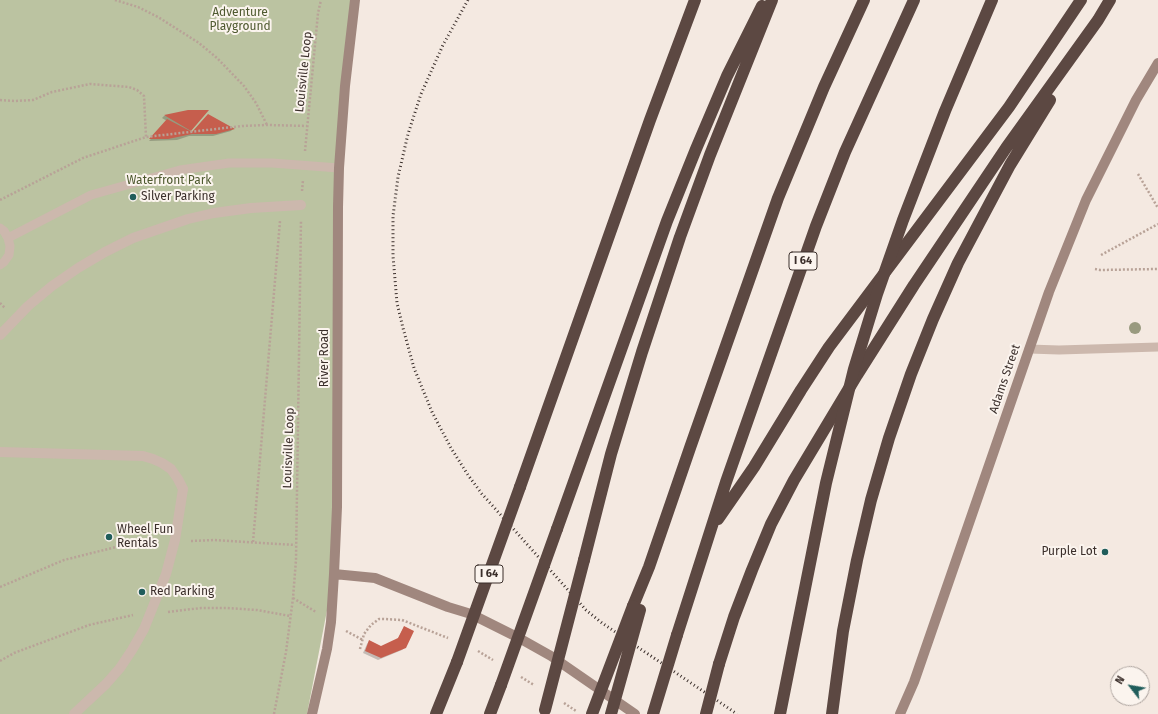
<!DOCTYPE html>
<html>
<head>
<meta charset="utf-8">
<style>
  body { margin:0 }
  #map { position:relative; width:1158px; height:714px; overflow:hidden; background:#f4e9e1; font-family:"Fira Sans",sans-serif }
  canvas { display:block }
  .north { position:absolute; left:1110px; top:666px; width:40px; height:40px; box-sizing:border-box; background:#fbf4ee; border:1px solid #aea5a0; border-radius:50%; rotate:301deg; font-size:11px; font-weight:700; line-height:16px; text-align:center; color:#3b2f2b }
  .north::after { content:''; display:block; margin:auto; width:14px; height:18px; background:#205d5b; clip-path:polygon(50% 0,100% 100%,50% 72%,0 100%) }
</style>
</head>
<body>
<div id="map">
<canvas width="1158" height="714"></canvas>
<div class="north">N</div>
</div>
<script>
const context = document.querySelector('canvas').getContext('2d');
context.lineJoin = 'round';
function fillPath(path, color) { context.fillStyle = color; context.fill(path, 'evenodd'); }
const toPath = rows => new Path2D(rows.map(r => 'M' + r).join(''));
function trace(path, color, width, dash) { context.strokeStyle = color; context.lineWidth = width; context.lineCap = dash ? 'butt' : 'round'; context.setLineDash(dash || []); context.stroke(path); }
function write(font, color, halo, rows, align = 'center') {
  context.font = font + ' "Fira Sans",sans-serif'; context.lineWidth = 4; context.setLineDash([]); context.textBaseline = 'middle'; context.strokeStyle = halo; context.fillStyle = color; for (const [text, x, y, turn = 0] of rows) {
    context.save(); context.translate(x, y); context.rotate((+turn || 0) * Math.PI / 180); context.textAlign = isNaN(turn) ? turn : align; if (halo) context.strokeText(text, 0, 0); context.fillText(text, 0, 0); context.restore();
  }
}
const green = toPath([
  [0,0,355,0,345,86,334,574,307,714,0,714]
]);
const shadow = toPath([
  [207,111,189,132,192,134,233,129,231,131,213,136,189,136,177,140,149,141,167,121,162,118,164,116,182,112],
  [404,627,405,647,402,650,378,660,363,653,367,644,369,641,381,647,397,640]
]);
const building = toPath([
  [188,110,209,110,191,131,164,115],
  [208,114,235,129,216,134,192,134,168,139,149,139,167,119,192,132],
  [404,626,414,631,406,648,381,658,365,651,369,640,381,646,398,638]
]);
const path = toPath([
  [115,0,138,7,158,17,199,43,217,58,244,86,256,103,267,125],
  [0,100,15,101,33,100,52,92,90,84,129,87,137,90,144,96,146,137],
  [305,151,318,13,321,0],
  [1138,174,1158,208],
  [302,191,303,180],
  [0,200,83,158,146,137,242,126,267,125,307,126],
  [1101,255,1158,224],
  [1095,269,1100,270,1158,269],
  [0,303,5,308],
  [191,541,214,540,295,545],
  [253,542,280,221],
  [0,587,64,560,120,546,158,542],
  [293,598,316,612],
  [168,612,201,608,227,608,257,610,290,616],
  [346,631,363,640],
  [360,649,364,634,371,625,379,619,384,619,402,620,448,638],
  [478,651,493,660],
  [0,661,14,653,89,625,133,615],
  [521,677,534,685],
  [564,703,576,711],
  [274,714,286,652,293,598,296,560,301,220]
]);
const lane = toPath([
  [0,228,4,231,8,238,10,246,9,255,4,262,0,265],
  [8,238,91,195,180,170,229,163,272,163,339,168],
  [1029,349,1059,350,1158,347]
]);
const street = toPath([
  [0,335,28,306,52,286,78,268,105,252,133,238,188,219,214,213,251,208,301,205],
  [0,452,143,456,153,459,162,463,171,469,178,479,183,489]
]);
const secondary = toPath([
  [334,574,375,578,448,607,471,614,519,638,551,656,635,714],
  [312,714,327,649,331,622,334,574,337,507,338,207,339,168,345,86,355,0],
  [900,714,914,682,1049,292,1086,200,1136,100,1158,63]
]);
const highway = toPath([
  [520,487,650,120,695,0],
  [718,519,754,467,801,390,829,347,1009,107,1081,0],
  [557,529,667,221,696,149,727,76,762,6],
  [584,560,611,454,642,352,680,237,710,155,772,0],
  [633,606,649,567,691,445,778,198,824,87,864,0],
  [677,635,726,482,816,226,845,152,914,0],
  [719,664,734,617,752,570,771,524,794,480,857,375,914,285,1006,148,1098,20,1110,0],
  [436,714,457,662],
  [490,714,501,685],
  [832,714,843,631,857,560,871,500,889,438,911,374,933,319,958,263,1010,165,1050,100]
]);
const rail = toPath([
  [468,0,443,45,421,94,408,134,398,177,393,216,393,256,397,303,403,328,414,368,432,412,451,448,468,475,482,494,586,610,602,623,737,714]
]);
const streetBridge = toPath([
  [74,714,106,684,120,668,132,650,144,629,166,574,175,540,183,489]
]);
const highwayBridge = toPath([
  [457,662,520,487],
  [501,685,557,529],
  [545,710,584,560],
  [592,714,633,606],
  [611,714,640,610],
  [653,714,677,635],
  [706,714,719,664],
  [780,714,826,483,854,369,877,294,903,220,945,111,992,0]
]);
const trees = [
  [1135,328]
];
const markers = [
  [133,197,4,"#205d5b"],
  [109,537,4,"#205d5b"],
  [1105,552,4,"#205d5b"],
  [142,592,4,"#205d5b"]
];
const shields = [
  [803,261,28],
  [489,574,28]
];
const shieldNames = [
  ["I 64",803,261],
  ["I 64",489,574]
];
const parkNames = [
  ["Adventure",240,13],
  ["Playground",240,27],
  ["Waterfront Park",169,181]
];
const streetNames = [
  ["Louisville Loop",304,72,-84],
  ["River Road",325,358,-90],
  ["Adams Street",1005,379,-71],
  ["Louisville Loop",289,448,-88]
];
const poiNames = [
  ["Silver Parking",141,197],
  ["Wheel Fun",117,530],
  ["Rentals",117,544],
  ["Purple Lot",1097,552,"right"],
  ["Red Parking",150,592]
];
fillPath(green, '#bbc3a1');
fillPath(shadow, '#0003');
fillPath(building, '#c65e4d');
trace(path, '#b8a297', 2.5, [2, 2]);
trace(lane, '#ccb8ad', 9);
trace(street, '#ccb8ad', 10);
trace(secondary, '#a0877e', 10);
trace(highway, '#5c4842', 12);
trace(rail, '#3b2f2b', 3, [1, 3]);
trace(streetBridge, '#ccb8ad', 10);
trace(highwayBridge, '#5c4842', 12);
context.fillStyle = '#999a7f';
for (const [x, y] of trees) { context.beginPath(); context.arc(x, y, 6, 0, 2 * Math.PI); context.fill(); }
for (const [x, y, r, color] of markers) { const dot = new Path2D(); dot.arc(x, y, r, 0, 2 * Math.PI); context.fillStyle = color; context.fill(dot); trace(dot, '#fbf4ee', 1.5); }
for (const [x, y, w] of shields) { const box = new Path2D(); box.roundRect(x - w / 2, y - 9, w, 18, 3); context.fillStyle = '#fbf4ee'; context.fill(box); trace(box, '#3b2f2b', 1); }
write('bold 11px', '#3b2f2b', null, shieldNames);
write('12px', '#4e592f', '#fbf4ee', parkNames);
write('12px', '#3b2f2b', '#fbf4ee', streetNames);
write('12px', '#3b2f2b', '#fbf4ee', poiNames, 'left');
</script>
</body>
</html>
